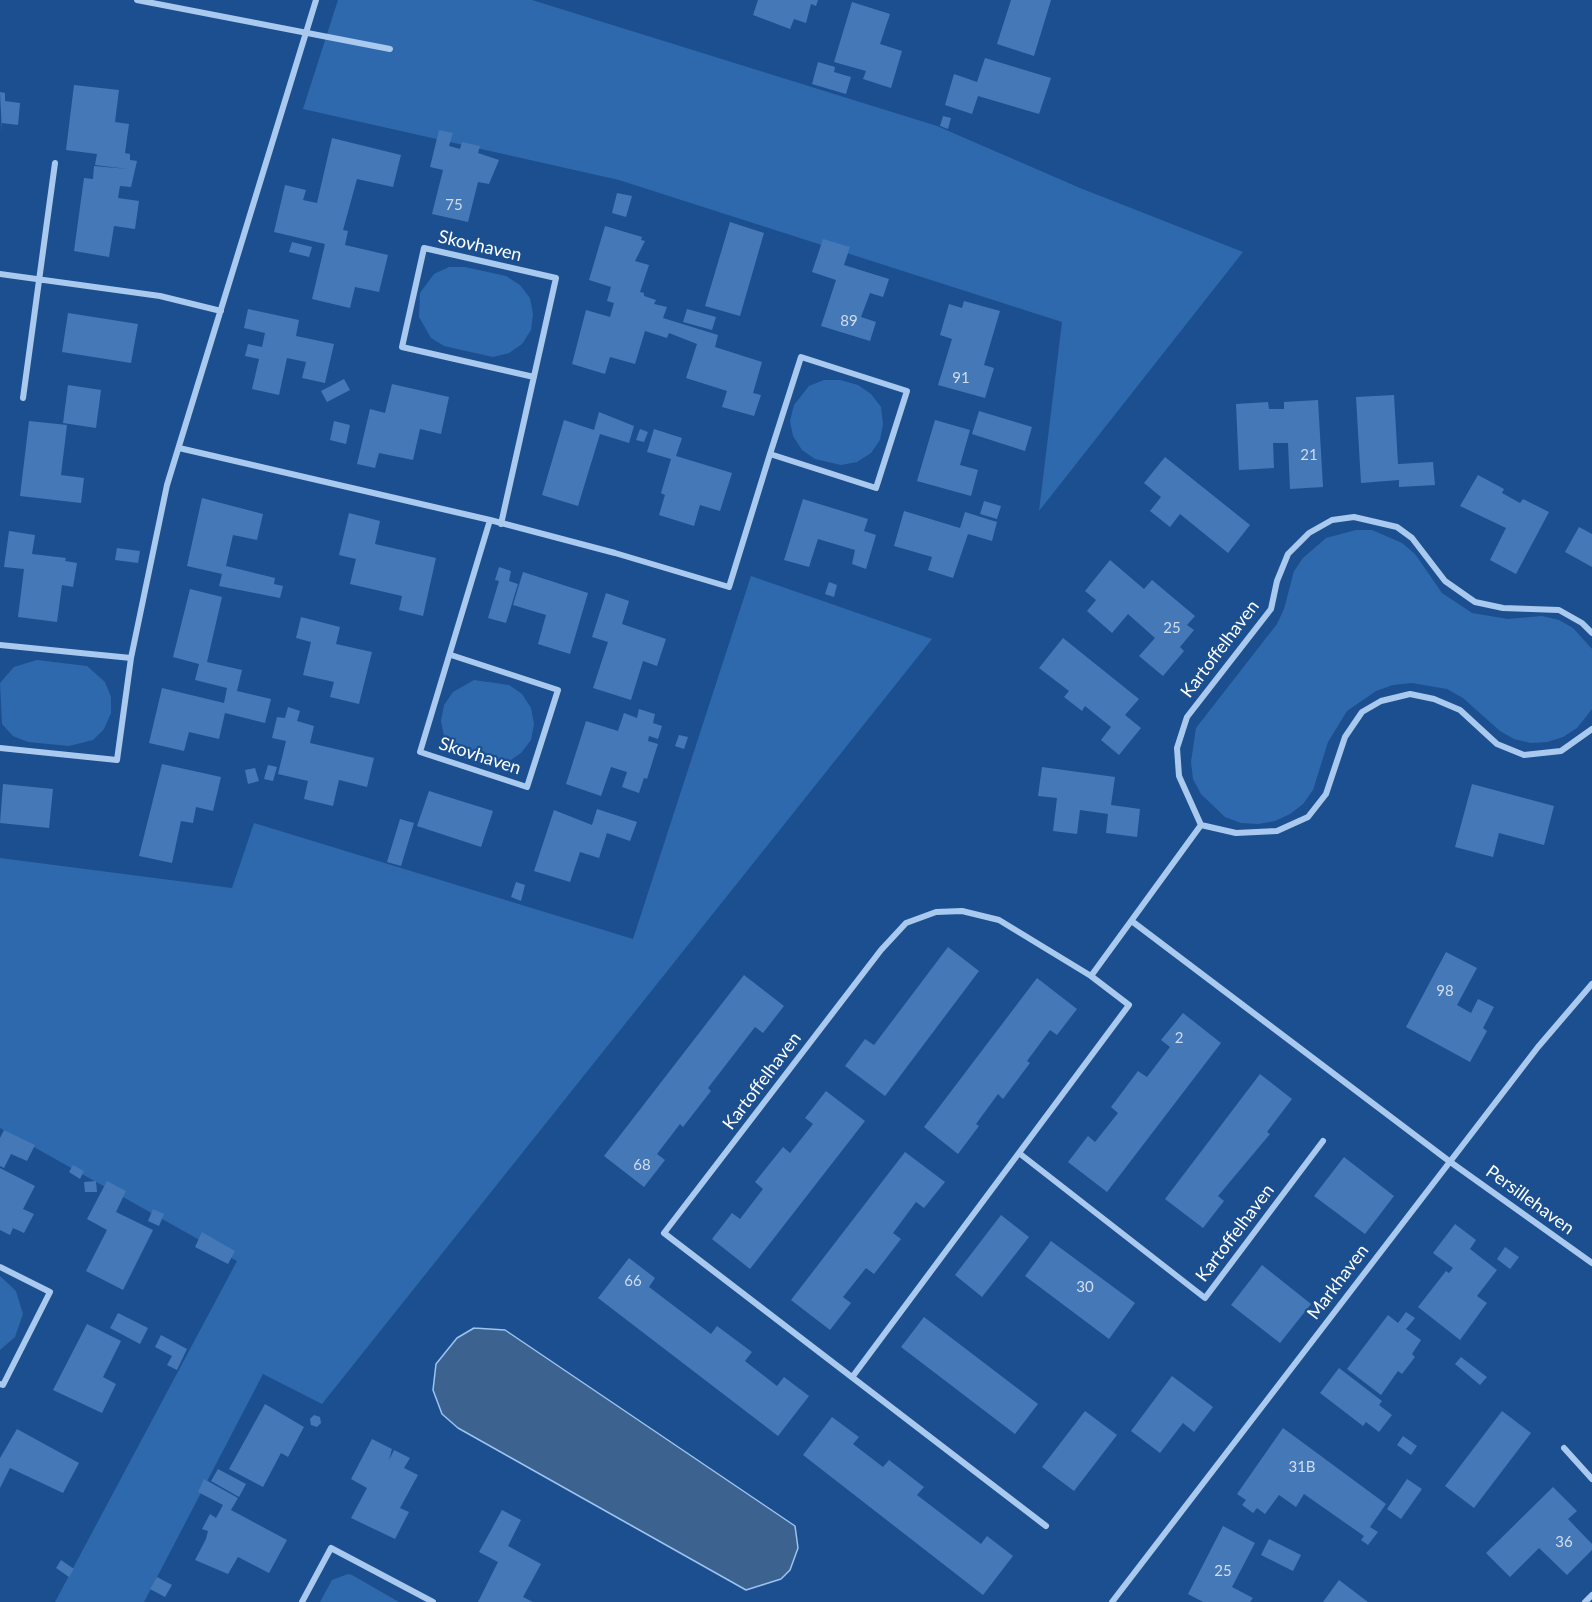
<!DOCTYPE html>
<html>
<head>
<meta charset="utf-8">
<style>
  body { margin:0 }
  canvas { display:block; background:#1b4f8f }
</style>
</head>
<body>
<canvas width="1592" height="1602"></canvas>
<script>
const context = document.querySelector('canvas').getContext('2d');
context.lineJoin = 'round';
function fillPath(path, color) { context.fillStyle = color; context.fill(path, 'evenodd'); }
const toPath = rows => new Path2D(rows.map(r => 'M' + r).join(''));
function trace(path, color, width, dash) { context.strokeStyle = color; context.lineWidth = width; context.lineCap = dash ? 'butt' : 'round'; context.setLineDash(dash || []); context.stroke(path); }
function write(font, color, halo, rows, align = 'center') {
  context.font = font + ' Lato,sans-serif'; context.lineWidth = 4.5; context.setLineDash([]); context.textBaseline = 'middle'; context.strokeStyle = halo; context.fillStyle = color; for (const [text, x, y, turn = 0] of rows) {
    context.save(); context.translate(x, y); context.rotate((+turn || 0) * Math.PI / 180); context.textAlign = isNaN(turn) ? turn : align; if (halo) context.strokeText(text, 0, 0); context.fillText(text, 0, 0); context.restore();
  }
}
const green = toPath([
  [338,0,532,0,937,126,1080,188,1243,252,1039,511,1062,322,619,180,303,109],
  [449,267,465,267,506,276,520,285,530,298,533,314,531,330,522,344,509,353,493,357,444,346,431,338,419,317,420,293,434,274],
  [824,380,840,380,858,385,871,394,881,407,883,424,880,440,871,453,857,462,841,465,815,459,802,450,793,436,790,421,794,405,809,386],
  [1356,530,1372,530,1402,543,1415,554,1442,593,1472,613,1508,619,1542,616,1559,620,1573,628,1592,649,1592,709,1577,728,1563,737,1547,742,1531,743,1514,739,1500,731,1463,698,1447,689,1412,683,1393,685,1376,691,1347,711,1328,742,1313,790,1303,804,1290,814,1275,821,1258,824,1241,823,1225,817,1201,794,1193,779,1191,762,1196,728,1277,624,1284,609,1294,571,1303,558,1326,538],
  [751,576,932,639,322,1404,263,1374,144,1602,55,1602,237,1261,0,1128,0,858,232,888,254,823,633,939],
  [37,660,87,666,105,682,111,697,111,713,104,729,93,740,69,746,28,742,13,736,2,724,0,683,14,667],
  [474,680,509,685,522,694,531,708,534,724,531,740,521,753,508,762,492,765,466,759,453,750,444,736,441,721,444,705,453,692],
  [0,1276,16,1291,23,1314,15,1337,0,1350],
  [348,1574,352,1575,399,1602,320,1602,332,1580]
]);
const water = toPath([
  [474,1328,505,1330,795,1526,798,1548,790,1570,781,1579,746,1590,458,1428,442,1414,433,1390,436,1364,457,1338,474,1328]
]);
const building = toPath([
  [758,0,818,0,816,6,811,4,806,23,794,19,790,29,753,15],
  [1011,0,1051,0,1034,56,997,44],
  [852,2,890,14,880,44,902,51,891,88,863,79,866,71,834,62],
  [985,58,1051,78,1039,114,978,96,972,114,945,105,954,74,977,82],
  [818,62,835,67,834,72,851,77,846,94,812,84],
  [74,85,119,90,115,122,129,124,125,153,130,154,130,160,137,161,131,187,120,186,118,198,139,201,135,229,114,226,109,257,74,251,84,178,93,179,94,166,128,169,95,165,97,154,66,150],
  [0,92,5,93,5,101,20,103,18,125,2,123,2,132],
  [943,116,951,118,948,129,940,126],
  [439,130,453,133,449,146,460,149,462,142,480,146,478,153,499,160,489,184,478,182,468,222,432,214,443,170,430,167],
  [332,138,401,155,393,187,357,179,343,230,348,231,345,245,388,255,379,292,355,287,350,308,312,299,325,244,274,232,285,185,306,190,303,200,317,203],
  [617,193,632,196,626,217,612,213],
  [730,222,764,233,740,316,705,306],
  [605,226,642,237,641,240,645,241,635,261,649,265,640,292,644,293,644,296,656,300,654,304,667,307,663,318,718,335,715,347,762,362,753,393,761,395,754,416,722,407,727,391,686,378,697,344,669,333,667,338,645,331,635,364,610,357,605,374,572,364,586,310,610,317,614,303,607,301,611,287,589,280],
  [823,239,850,247,844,265,889,279,883,297,870,293,861,317,876,322,870,341,821,326,836,280,812,272],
  [292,242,312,247,309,257,289,252],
  [964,301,1000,311,984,365,994,368,985,398,938,385,952,339,940,335,949,304,962,308],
  [248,309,299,320,296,336,334,344,325,383,302,378,306,362,287,358,279,395,252,389,259,359,245,356,248,344,262,347,265,333,244,328],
  [687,309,716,317,712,330,683,322],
  [68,313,138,324,131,363,62,352],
  [344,379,350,390,327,402,321,391],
  [392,384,449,397,441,434,420,429,413,460,379,453,375,468,357,464,370,409,385,413],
  [68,385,101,390,96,428,63,423],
  [1394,395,1398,464,1433,462,1435,485,1399,487,1399,480,1361,483,1356,397],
  [1318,400,1323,487,1290,489,1288,443,1273,443,1274,468,1239,470,1236,404,1268,402,1269,409,1284,409,1284,402],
  [979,411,1032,427,1025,451,972,434],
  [599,412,634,426,629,443,600,434,578,506,542,495,564,420,594,430],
  [935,420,970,430,960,465,978,470,971,496,917,481],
  [29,421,67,425,61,475,84,478,81,503,20,496],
  [334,421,350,425,346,444,330,440],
  [640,429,648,432,644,442,636,440],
  [654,429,682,438,676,456,732,473,720,511,700,505,694,526,659,515,665,495,661,493,671,459,647,452],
  [1165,457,1250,525,1228,553,1180,514,1170,527,1150,511,1161,497,1144,483],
  [1478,475,1504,489,1502,493,1520,503,1523,499,1549,512,1516,574,1490,560,1506,528,1460,506],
  [202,498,263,514,257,540,233,535,226,566,275,578,274,584,283,586,280,598,219,586,222,574,187,566],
  [803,499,868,519,864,531,876,535,866,569,852,564,855,550,818,539,809,567,784,560],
  [984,501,1001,506,997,519,980,514],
  [904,511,960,528,965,512,997,522,992,541,968,534,953,578,928,570,932,557,894,546],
  [349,513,380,521,375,544,436,558,423,616,399,610,402,596,350,584,356,559,339,555],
  [1579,527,1592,534,1592,567,1565,552],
  [9,531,35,535,32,554,66,558,65,561,77,563,73,587,62,585,57,622,18,617,24,569,4,567],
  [117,548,140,551,138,563,115,560],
  [1110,560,1144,589,1152,580,1195,616,1187,625,1194,630,1180,647,1184,651,1163,676,1139,656,1155,638,1128,614,1112,633,1087,611,1096,600,1085,591],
  [499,567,511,571,509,581,518,584,506,623,488,618,499,581,495,580],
  [523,572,588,593,570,654,538,644,546,615,513,605],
  [829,582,837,585,834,597,825,594],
  [190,589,222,597,207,662,242,670,237,691,271,699,265,723,225,713,219,739,189,732,184,751,149,743,162,688,224,703,227,688,195,680,199,664,173,657],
  [606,593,629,601,622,624,666,639,657,666,643,661,631,700,593,688,608,642,592,637],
  [301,617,340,627,336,644,372,652,359,704,330,697,334,682,303,675,311,642,296,638],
  [1063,638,1139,699,1125,715,1141,728,1119,755,1101,740,1111,727,1085,706,1082,711,1064,697,1069,691,1039,668],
  [288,707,300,711,297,721,314,726,310,743,374,758,367,787,339,780,333,806,304,799,308,781,278,774,286,741,272,738,277,717,285,718],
  [639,709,655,714,653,723,662,726,658,739,649,736,648,741,658,744,647,779,644,778,639,793,622,787,627,772,611,767,601,796,566,784,586,721,618,731,624,713,637,718],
  [679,735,688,737,684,749,675,746],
  [162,764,221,777,213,811,196,807,193,823,181,821,172,863,139,856],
  [268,765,277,767,273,781,264,779],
  [1042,767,1115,777,1111,805,1140,809,1137,837,1106,833,1108,814,1080,810,1077,834,1053,831,1057,798,1038,796],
  [255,768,259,781,248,784,245,770],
  [3,784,53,789,49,828,0,823],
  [1472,784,1554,806,1544,845,1499,833,1493,857,1455,847],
  [429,791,493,811,481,847,417,826],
  [597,809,637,822,630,841,607,833,599,858,580,852,570,882,534,871,554,810,592,825],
  [400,819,414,823,401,866,387,862],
  [516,882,525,885,521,901,511,897],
  [948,947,979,971,885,1096,845,1066,865,1039,874,1045],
  [1446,952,1477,968,1457,1005,1471,1013,1478,999,1494,1007,1483,1028,1487,1031,1470,1062,1406,1027],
  [744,975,784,1006,763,1033,755,1027,708,1088,711,1091,683,1127,680,1124,657,1154,665,1160,644,1187,604,1156],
  [1037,978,1077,1009,1057,1035,1050,1030,1027,1061,1030,1063,1003,1099,998,1094,976,1124,979,1126,958,1154,924,1127],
  [1183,1013,1221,1043,1107,1192,1068,1162,1088,1136,1095,1142,1118,1113,1111,1107,1138,1071,1147,1077,1170,1047,1161,1040],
  [1260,1074,1292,1099,1267,1132,1270,1134,1218,1196,1224,1201,1203,1228,1165,1199],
  [826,1091,865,1121,750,1269,712,1239,732,1213,740,1219,763,1189,755,1182,783,1147,790,1153,813,1124,805,1118],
  [4,1130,35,1145,27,1161,11,1154,4,1168,0,1166,0,1138],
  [905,1152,945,1182,924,1208,916,1202,893,1233,901,1239,874,1274,866,1268,843,1297,851,1303,830,1330,791,1300],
  [1344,1157,1394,1196,1365,1234,1314,1196],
  [73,1165,84,1171,80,1179,69,1172],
  [0,1168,35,1186,23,1209,34,1214,24,1233,13,1228,10,1235,0,1230],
  [96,1181,97,1192,85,1192,84,1182],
  [107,1181,126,1191,116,1212,153,1230,123,1290,86,1271,107,1230,87,1219],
  [153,1209,164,1214,159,1226,148,1221],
  [1001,1215,1029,1237,982,1297,955,1275],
  [1455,1224,1476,1240,1470,1249,1497,1270,1477,1296,1487,1303,1460,1340,1418,1307,1446,1271,1449,1273,1453,1268,1433,1253],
  [202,1232,235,1251,228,1264,195,1247],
  [1051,1241,1135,1303,1109,1339,1025,1276],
  [1505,1247,1519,1257,1510,1269,1497,1259],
  [629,1258,655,1278,649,1287,711,1334,717,1326,752,1352,745,1361,777,1386,784,1377,809,1396,778,1436,598,1298],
  [1262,1265,1311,1304,1280,1343,1231,1305],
  [1406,1312,1415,1318,1406,1329,1421,1340,1412,1354,1415,1357,1402,1374,1398,1371,1381,1395,1347,1369,1388,1315,1398,1323],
  [118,1313,148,1328,140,1344,110,1328],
  [924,1317,1038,1404,1015,1434,901,1347],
  [87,1324,121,1341,103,1377,116,1384,102,1413,53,1390],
  [161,1335,187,1349,177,1370,167,1365,172,1356,155,1347],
  [1461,1357,1487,1377,1480,1385,1455,1364],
  [1339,1368,1382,1401,1379,1405,1392,1415,1379,1432,1366,1422,1363,1426,1320,1393],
  [1172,1376,1213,1407,1194,1432,1183,1423,1160,1453,1131,1431],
  [265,1404,304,1427,288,1457,281,1453,263,1487,229,1469],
  [1085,1411,1117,1435,1074,1491,1042,1467],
  [1502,1411,1531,1433,1474,1508,1445,1486],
  [314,1415,320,1417,321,1423,317,1427,311,1425,310,1419],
  [832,1417,859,1437,853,1444,883,1467,889,1460,924,1487,917,1495,981,1544,987,1536,1013,1556,983,1595,803,1455],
  [1283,1428,1386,1504,1370,1527,1378,1532,1368,1545,1361,1540,1364,1536,1304,1494,1296,1507,1279,1495,1265,1514,1257,1508,1253,1513,1242,1505,1246,1500,1237,1494],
  [17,1429,79,1463,63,1493,10,1468,0,1488,0,1458],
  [1403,1436,1417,1446,1411,1455,1397,1445],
  [372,1439,392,1449,389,1460,394,1450,410,1458,404,1468,418,1475,400,1508,409,1512,395,1539,351,1518,367,1488,351,1479],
  [218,1469,246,1484,239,1497,211,1481],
  [204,1479,238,1498,231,1510,287,1540,269,1573,238,1557,228,1574,195,1560,206,1539,208,1531,202,1529,210,1514,216,1518,223,1505,198,1492],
  [1407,1479,1422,1489,1401,1519,1387,1509],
  [1553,1487,1577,1511,1568,1519,1592,1544,1592,1550,1567,1575,1539,1548,1510,1577,1486,1553],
  [502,1510,521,1520,508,1546,541,1564,523,1597,533,1602,478,1602,498,1562,479,1552],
  [1223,1526,1255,1543,1232,1587,1253,1598,1250,1602,1203,1602,1188,1594],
  [1269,1539,1301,1555,1293,1571,1261,1555],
  [61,1560,74,1569,69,1577,56,1568],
  [157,1577,172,1585,165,1597,150,1589],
  [1339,1580,1368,1602,1323,1602]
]);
const street = toPath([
  [137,0,390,49],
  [0,274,160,296,221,311],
  [23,398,55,163],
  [179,448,490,520,615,553,729,587,770,454,801,357,907,391,876,488,770,454],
  [501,524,556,278,424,248,402,347,534,377],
  [0,645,131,658],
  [451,655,558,690,527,787,420,752,490,520],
  [0,748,117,760,131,658,167,485,316,0],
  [1201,825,1179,776,1177,748,1187,717,1271,609,1277,581,1288,554,1309,533,1332,520,1354,517,1397,527,1412,538,1445,581,1475,602,1503,608,1559,610,1582,623,1592,633],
  [1201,825,1236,833,1277,831,1308,817,1326,794,1345,737,1362,712,1381,701,1410,694,1434,699,1460,710,1497,744,1524,755,1561,751,1592,729],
  [1133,922,1449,1161,1592,1263],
  [1019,1153,1205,1298,1323,1141],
  [0,1267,50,1292,3,1385,0,1384],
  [853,1376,1129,1005,1091,976],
  [1564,1448,1592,1479],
  [1046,1526,664,1233,881,950,906,923,936,912,962,911,999,920,1091,976,1201,825],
  [302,1602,331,1548,433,1602],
  [1112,1602,1538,1047,1592,984],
  [1585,1602,1592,1595]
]);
const numberNames = [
  ["75",454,205],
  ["89",849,321],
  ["91",961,378],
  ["21",1309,455],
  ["25",1172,628],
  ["98",1445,991],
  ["2",1179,1038],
  ["68",642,1165],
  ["66",633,1281],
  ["30",1085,1287],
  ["31B",1302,1467],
  ["36",1564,1542],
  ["25",1223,1571]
];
const streetNames = [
  ["Skovhaven",480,246,13],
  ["Kartoffelhaven",1220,649,-53],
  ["Skovhaven",480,756,18],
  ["Kartoffelhaven",762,1081,-53],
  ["Persillehaven",1530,1200,36],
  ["Kartoffelhaven",1235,1233,-53],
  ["Markhaven",1338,1282,-53]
];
fillPath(green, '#2e69ad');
fillPath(water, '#3c6290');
trace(water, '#9cc4f0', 1.5);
fillPath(building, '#4478b7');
trace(street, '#a9c9ee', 6);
write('15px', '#d0dded', null, numberNames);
write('18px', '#fff', '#1b4f8f', streetNames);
</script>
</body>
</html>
